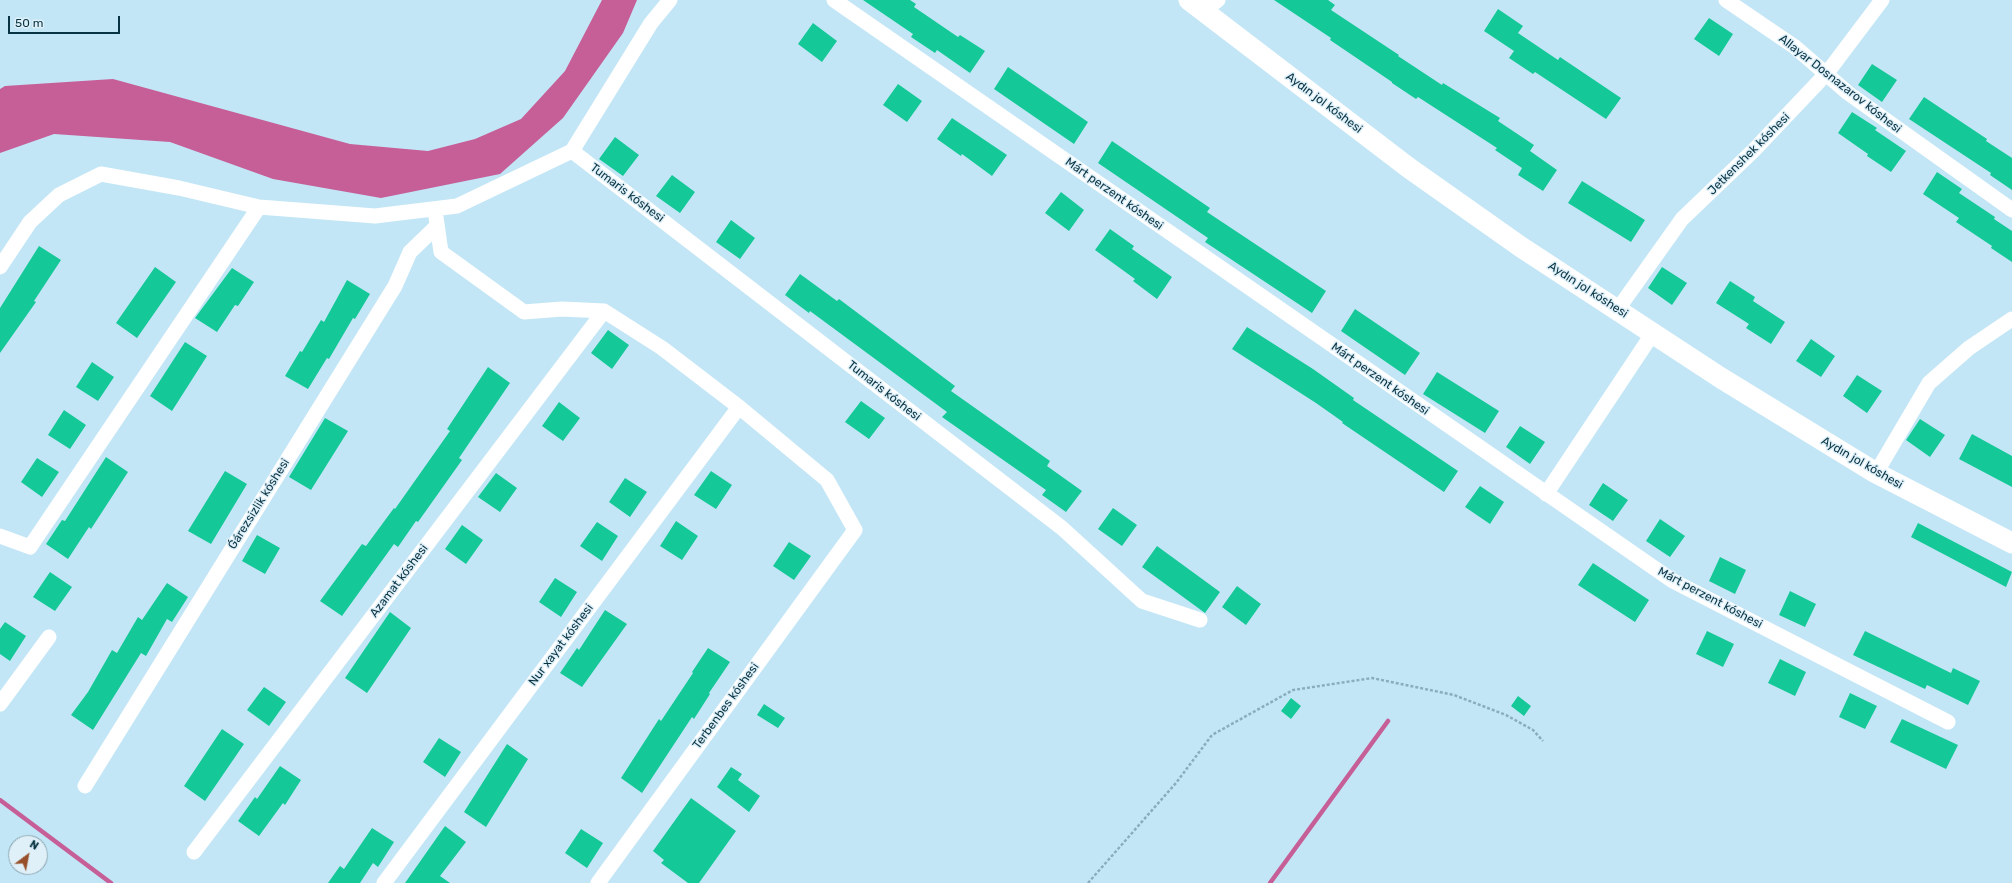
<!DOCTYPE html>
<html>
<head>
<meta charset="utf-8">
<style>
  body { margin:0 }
  #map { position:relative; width:2012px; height:883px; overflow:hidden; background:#c3e6f6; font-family:Rubik,sans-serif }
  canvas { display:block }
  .north { position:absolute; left:8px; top:835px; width:40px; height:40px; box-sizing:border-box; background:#dff0f8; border:1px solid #89a4b0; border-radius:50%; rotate:32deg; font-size:11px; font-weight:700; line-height:16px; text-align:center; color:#083343 }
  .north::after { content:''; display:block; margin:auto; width:14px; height:18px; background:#97502a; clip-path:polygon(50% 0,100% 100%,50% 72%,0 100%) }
  .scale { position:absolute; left:8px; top:16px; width:112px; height:18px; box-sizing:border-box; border:2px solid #083343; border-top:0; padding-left:5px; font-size:12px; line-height:14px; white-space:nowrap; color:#083343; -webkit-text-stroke:3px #dff0f8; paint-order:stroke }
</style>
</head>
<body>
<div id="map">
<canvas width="2012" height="883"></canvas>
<div class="north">N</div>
<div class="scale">50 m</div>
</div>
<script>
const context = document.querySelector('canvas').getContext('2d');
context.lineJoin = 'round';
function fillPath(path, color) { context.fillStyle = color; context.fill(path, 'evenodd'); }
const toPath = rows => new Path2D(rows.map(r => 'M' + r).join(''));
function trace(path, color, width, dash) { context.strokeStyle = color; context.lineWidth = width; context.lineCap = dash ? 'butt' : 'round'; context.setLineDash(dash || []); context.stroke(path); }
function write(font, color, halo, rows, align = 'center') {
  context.font = font + ' Rubik,sans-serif'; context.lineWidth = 3; context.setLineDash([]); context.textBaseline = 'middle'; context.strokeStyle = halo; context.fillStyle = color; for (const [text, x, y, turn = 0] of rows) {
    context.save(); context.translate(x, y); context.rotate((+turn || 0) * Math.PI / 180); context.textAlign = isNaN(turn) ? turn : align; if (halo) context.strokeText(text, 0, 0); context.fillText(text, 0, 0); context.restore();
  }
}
const water = toPath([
  [602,0,637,0,623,33,563,118,500,174,381,198,273,179,170,142,54,134,0,153,0,89,5,86,113,79,350,144,428,151,475,139,521,119,565,71]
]);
const stream = toPath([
  [0,800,111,883],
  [1270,883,1388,721]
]);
const building = toPath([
  [863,0,910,0,916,4,914,7,958,37,960,35,985,51,970,73,937,50,935,53,911,37,913,34],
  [1274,0,1328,0,1335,5,1331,10,1399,55,1398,56,1442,85,1443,83,1500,118,1498,121,1534,145,1530,151,1557,170,1543,191,1518,175,1522,168,1495,150,1497,148,1418,97,1416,99,1392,83,1392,82,1330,40,1331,38],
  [1498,9,1523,26,1518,33,1558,60,1560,57,1621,98,1606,119,1535,72,1533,74,1509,58,1514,51,1484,31],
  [1709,18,1733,34,1719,56,1694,39],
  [813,23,837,41,822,62,798,44],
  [1872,64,1897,80,1882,102,1858,85],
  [1008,67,1088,122,1074,144,994,89],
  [898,84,922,101,907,122,883,105],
  [1924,97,1987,139,1986,141,2012,158,2012,190,1990,175,1991,173,1909,119],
  [1852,112,1877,128,1875,130,1906,151,1891,172,1867,156,1868,154,1838,133],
  [952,118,1007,155,992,176,962,154,961,156,937,139],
  [615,137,639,155,623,176,599,159],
  [1112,141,1210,208,1207,212,1326,291,1312,313,1205,242,1208,238,1098,163],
  [1937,172,1962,189,1959,193,1995,217,1994,219,2012,231,2012,262,1991,248,1992,246,1956,222,1959,218,1923,194],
  [672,175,695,192,680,213,656,196],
  [1582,181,1645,220,1631,242,1568,203],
  [1061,192,1084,210,1069,231,1045,213],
  [731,220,755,238,740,259,716,242],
  [1110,229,1134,246,1132,249,1172,277,1157,299,1133,281,1135,279,1095,250],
  [39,246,61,260,34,301,36,302,0,353,0,308],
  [155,267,176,282,137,338,116,323],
  [1662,267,1687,283,1672,305,1648,288],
  [232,268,254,282,238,306,235,305,217,332,195,318],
  [800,274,837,301,839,299,955,386,951,391,1050,461,1047,466,1082,491,1066,512,1042,495,1046,490,942,417,947,412,810,311,809,313,785,295],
  [347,280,370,294,355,319,353,318,329,359,327,358,308,389,285,376,300,351,302,352,321,320,324,322],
  [1730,281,1755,297,1753,301,1785,322,1771,344,1746,328,1749,324,1716,303],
  [1355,309,1420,353,1405,375,1341,331],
  [1247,327,1313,369,1354,398,1353,400,1458,471,1444,492,1342,423,1343,422,1316,403,1232,349],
  [608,330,629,345,612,369,591,353],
  [1811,339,1835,356,1821,377,1796,361],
  [185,342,207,356,172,411,150,396],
  [92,362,114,377,98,401,76,387],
  [488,367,510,383,459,458,462,460,418,522,416,521,398,547,394,544,342,616,320,601,362,544,366,546,394,508,395,509,450,431,447,429],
  [1437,372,1499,411,1485,433,1423,394],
  [1857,375,1882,391,1867,413,1843,396],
  [861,401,885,418,869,439,845,422],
  [559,402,580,418,563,441,542,426],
  [64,410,86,425,70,449,48,435],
  [325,418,348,431,311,490,289,477],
  [1920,419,1945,435,1930,457,1906,440],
  [1520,426,1545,442,1530,464,1506,447],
  [1972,434,2012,456,2012,487,1959,459],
  [106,457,128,472,91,529,89,527,68,559,46,544,62,520,65,521],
  [37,458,59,472,42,497,21,482],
  [225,471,247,484,211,544,188,531],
  [711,471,732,485,716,509,694,495],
  [496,473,517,488,500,512,478,497],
  [625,478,647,492,630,517,609,502],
  [1603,483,1628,500,1613,521,1589,505],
  [1480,486,1504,502,1490,524,1465,507],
  [1113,508,1137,525,1122,546,1098,529],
  [1660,519,1685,536,1670,557,1646,541],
  [676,521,698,536,682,560,660,546],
  [597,522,618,536,602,561,580,546],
  [1918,523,2012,572,2006,587,1911,537],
  [462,525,483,540,466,564,445,549],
  [257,535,280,548,265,574,242,561],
  [789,542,811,556,794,580,773,566],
  [1157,546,1220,592,1205,613,1142,567],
  [1720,557,1746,570,1735,594,1709,581],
  [1593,563,1649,600,1635,622,1578,585],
  [50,572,72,587,55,611,33,597],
  [555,578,577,592,561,617,539,602],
  [167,583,188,597,172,622,167,619,146,656,141,653,93,730,71,715,88,692,112,650,117,653,138,617,142,620],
  [1237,586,1261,604,1246,625,1222,607],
  [1790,591,1816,604,1805,627,1779,615],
  [605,610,627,624,582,687,560,673,577,648,579,650],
  [390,612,411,628,367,693,345,678],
  [5,622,26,636,10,661,0,654,0,629],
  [1707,631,1734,644,1723,667,1696,654],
  [1865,631,1951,673,1953,668,1980,681,1968,705,1927,685,1925,689,1853,655],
  [708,648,730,662,709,693,710,694,694,719,692,717,642,793,621,778,659,719,661,721,693,673,692,672],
  [1780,659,1806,672,1795,696,1768,683],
  [264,687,286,702,269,726,247,710],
  [1850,693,1877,706,1865,729,1839,717],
  [1518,696,1531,706,1524,716,1511,706],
  [1291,698,1301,706,1291,719,1281,711],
  [764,704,785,718,778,728,757,715],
  [1902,719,1958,745,1946,769,1890,742],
  [222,729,244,744,205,801,184,786],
  [439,738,461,752,445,777,423,762],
  [507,744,528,759,486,827,464,812],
  [280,766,301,780,285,805,283,803,259,836,238,821,255,797,257,799],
  [731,767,742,774,738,780,760,796,749,812,717,787],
  [691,798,736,831,699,883,688,883,661,863,664,860,653,851],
  [445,826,466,842,440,876,450,883,405,883],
  [372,828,394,842,378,867,373,863,360,883,328,883,340,866,344,869],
  [581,829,603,843,587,868,565,853]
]);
const path = toPath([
  [1088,883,1176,783,1212,735,1293,690,1372,678,1454,695,1506,715,1533,730,1543,741]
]);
const street = toPath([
  [834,0,1673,581,1948,722],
  [1726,0,1795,47,1848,93,2012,210],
  [1203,12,1218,0],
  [572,151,1062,528,1142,601,1200,620],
  [435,210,441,252,524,312,562,309,604,311,662,348,739,407,827,480,855,530,598,883],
  [0,267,30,222,59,195,101,174,179,188,259,207,375,216,457,206,572,151,651,23,670,0],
  [1618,309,1682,219,1753,151,1827,73,1882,0],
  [1876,473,1929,383,1969,348,2012,319],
  [1546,494,1653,333],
  [0,536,30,547,259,207],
  [0,704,49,637],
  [85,786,395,286,410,252,437,226],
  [194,852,604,311],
  [384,883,739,407]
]);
const secondary = toPath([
  [1189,0,1409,168,1521,247,1721,378,1876,473,2012,543]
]);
const streetNames = [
  ["Allayar Dosnazarov kóshesi",1840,84,38],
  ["Aydın jol kóshesi",1324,103,37],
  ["Jetkenshek kóshesi",1749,154,-45],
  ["Tumaris kóshesi",627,193,37],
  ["Márt perzent kóshesi",1114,194,35],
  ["Aydın jol kóshesi",1588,290,33],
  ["Márt perzent kóshesi",1380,379,35],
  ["Tumaris kóshesi",884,391,38],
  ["Aydın jol kóshesi",1862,463,30],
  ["Ǵárezsizlik kóshesi",259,504,-58],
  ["Azamat kóshesi",399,581,-53],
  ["Márt perzent kóshesi",1710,598,28],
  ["Nur xayat kóshesi",561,645,-53],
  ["Terbenbes kóshesi",726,706,-54]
];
fillPath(water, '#c65e98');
trace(stream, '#c65e98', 4.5);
fillPath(building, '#15c898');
trace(path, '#88adbd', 2.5, [3, 2]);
trace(street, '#fff', 15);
trace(secondary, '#fff', 21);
write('12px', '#083343', '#dff0f8', streetNames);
</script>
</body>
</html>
